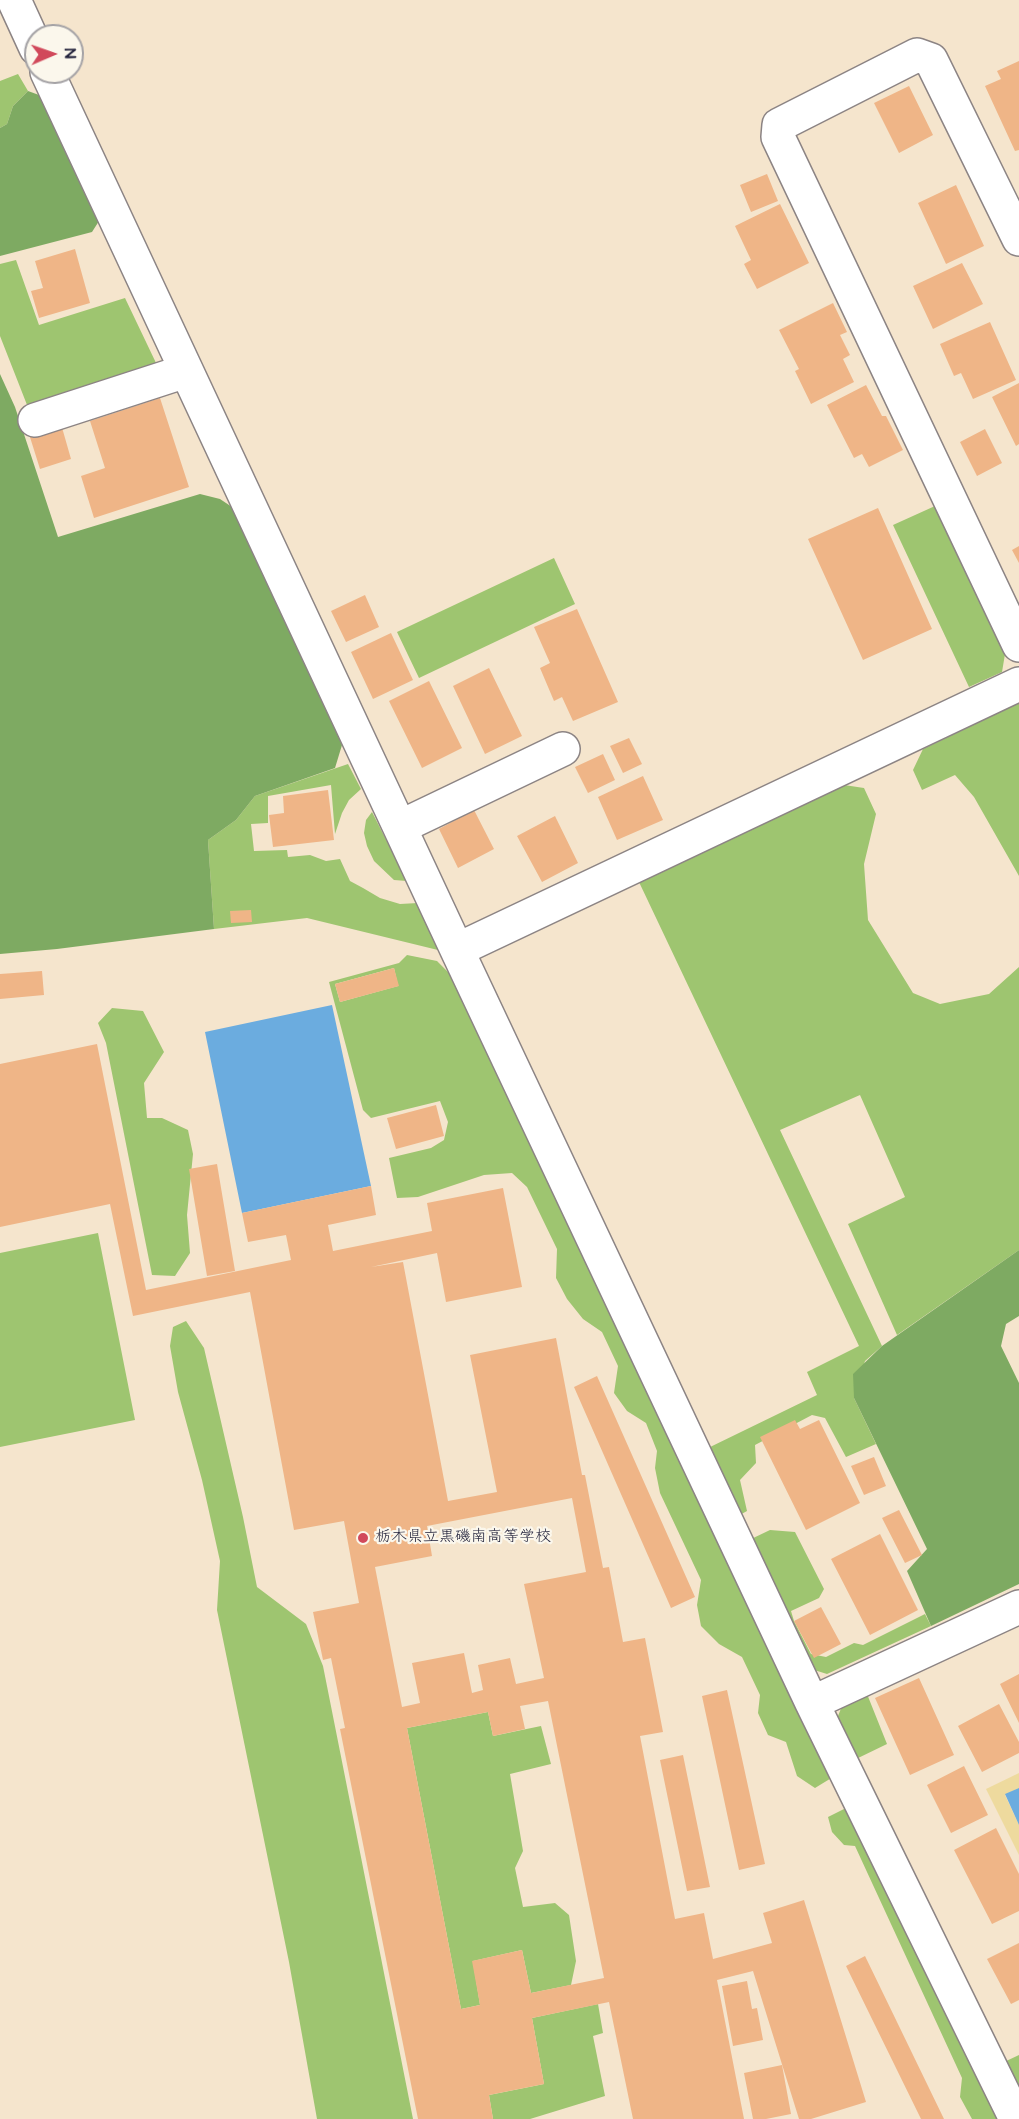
<!DOCTYPE html>
<html>
<head>
<meta charset="utf-8">
<style>
  body { margin:0 }
  #map { position:relative; width:1019px; height:2119px; overflow:hidden; background:#f5e5cd; font-family:"Architects Daughter",sans-serif }
  canvas { display:block }
  .north { position:absolute; left:24px; top:24px; width:60px; height:60px; box-sizing:border-box; background:#fbf7ec; border:2px solid #a4a2a5; border-radius:50%; rotate:88deg; font-size:16px; font-weight:700; line-height:24px; text-align:center; color:#22223b }
  .north::after { content:''; display:block; margin:auto; width:21px; height:27px; background:#d1495b; clip-path:polygon(50% 0,100% 100%,50% 72%,0 100%) }
</style>
</head>
<body>
<div id="map">
<canvas width="1019" height="2119"></canvas>
<div class="north">N</div>
</div>
<script>
const context = document.querySelector('canvas').getContext('2d');
context.lineJoin = 'round';
function fillPath(path, color) { context.fillStyle = color; context.fill(path, 'evenodd'); }
const toPath = rows => new Path2D(rows.map(r => 'M' + r).join(''));
function trace(path, color, width, dash) { context.strokeStyle = color; context.lineWidth = width; context.lineCap = dash ? 'butt' : 'round'; context.setLineDash(dash || []); context.stroke(path); }
function write(font, color, halo, rows, align = 'center') {
  context.font = font + ' "Architects Daughter","Klee One",sans-serif'; context.lineWidth = 4.5; context.setLineDash([]); context.textBaseline = 'middle'; context.strokeStyle = halo; context.fillStyle = color; for (const [text, x, y, turn = 0] of rows) {
    context.save(); context.translate(x, y); context.rotate((+turn || 0) * Math.PI / 180); context.textAlign = isNaN(turn) ? turn : align; if (halo) context.strokeText(text, 0, 0); context.fillText(text, 0, 0); context.restore();
  }
}
const green = toPath([
  [18,74,28,91,13,106,7,124,0,128,0,81],
  [16,260,39,325,125,298,157,365,29,410,0,336,0,264],
  [935,506,1005,654,1002,672,969,687,893,525],
  [554,558,575,604,419,678,397,632],
  [1019,703,1019,876,974,797,955,775,922,790,913,770,923,749],
  [348,764,361,789,349,800,342,813,335,834,331,785,268,796,268,823,251,824,254,851,287,850,288,857,310,855,326,861,340,859,350,881,363,888,380,898,400,904,418,903,442,951,307,918,214,929,208,840,236,820,255,796],
  [844,785,864,788,876,814,864,864,868,920,913,993,940,1004,989,994,1019,967,1019,1250,897,1335,848,1224,905,1197,860,1095,780,1130,882,1346,865,1361,854,1398,876,1444,846,1457,825,1418,812,1415,755,1445,756,1463,740,1480,747,1511,736,1517,706,1449,817,1395,807,1372,859,1346,639,882],
  [372,812,407,881,394,880,374,861,367,846,364,833,366,820],
  [407,955,437,961,449,973,833,1777,815,1788,797,1776,786,1742,768,1735,758,1713,760,1695,742,1657,719,1644,701,1626,697,1605,701,1580,660,1493,655,1468,657,1451,646,1423,627,1411,614,1393,618,1366,602,1332,583,1319,567,1299,556,1278,557,1249,527,1187,512,1173,484,1175,418,1197,397,1198,389,1158,431,1148,444,1140,448,1122,440,1101,371,1118,363,1110,329,982,399,963],
  [394,968,398,986,340,1002,335,984],
  [112,1008,143,1011,164,1052,144,1083,147,1118,162,1118,188,1130,193,1154,187,1215,190,1253,175,1276,152,1275,106,1043,98,1023],
  [98,1233,135,1420,0,1447,0,1253],
  [186,1321,204,1348,243,1517,257,1587,306,1624,323,1666,413,2119,317,2119,289,1962,217,1610,220,1561,202,1480,178,1392,170,1346,173,1327],
  [770,1530,795,1532,824,1589,819,1598,791,1611,794,1621,811,1654,826,1657,854,1643,863,1645,925,1614,931,1626,827,1674,811,1669,747,1541],
  [867,1694,887,1744,854,1760,836,1721,842,1706],
  [488,1712,493,1736,541,1726,551,1764,510,1774,523,1851,515,1868,523,1907,555,1903,569,1915,576,1961,571,1985,531,1993,522,1950,473,1961,480,2005,461,2009,407,1728],
  [850,1806,998,2119,972,2119,960,2097,962,2078,855,1846,844,1845,832,1832,828,1817],
  [598,2004,603,2033,593,2036,605,2096,530,2119,493,2119,489,2095,544,2084,532,2018],
  [1019,2055,1019,2088,1016,2086,1002,2063]
]);
const forest = toPath([
  [28,91,39,95,99,221,92,232,0,256,0,128,7,124,13,106],
  [0,374,15,407,58,537,200,494,220,499,238,511,342,745,335,768,255,796,236,820,208,840,214,929,57,949,0,954],
  [1019,1250,1019,1316,1006,1324,1001,1346,1019,1383,1019,1584,931,1626,907,1571,927,1549,854,1398,853,1374,882,1346]
]);
const sand = toPath([
  [1019,1773,1019,1788,1005,1795,1019,1825,1019,1855,986,1789]
]);
const water = toPath([
  [332,1005,371,1186,242,1213,205,1032],
  [1019,1788,1019,1825,1005,1794]
]);
const building = toPath([
  [1019,61,1019,150,1015,151,985,86,1001,79,997,71],
  [909,86,933,135,899,153,874,103],
  [767,174,778,201,751,212,740,185],
  [956,185,984,246,946,264,918,203],
  [780,204,809,263,757,289,744,264,751,260,735,226],
  [75,249,90,303,39,318,31,291,43,288,35,261],
  [962,263,983,304,933,329,913,286],
  [833,303,847,332,840,335,850,355,843,359,854,382,811,404,795,371,799,369,779,330],
  [990,322,1016,380,973,399,961,373,954,376,940,344],
  [1019,383,1019,444,1016,446,992,397],
  [866,385,882,416,886,416,903,450,869,467,862,454,854,458,827,405],
  [160,398,189,487,94,518,81,476,105,468,90,421],
  [61,424,71,459,40,469,29,434],
  [985,429,1002,463,977,476,960,442],
  [878,508,932,629,863,660,808,539],
  [1019,546,1019,563,1012,550],
  [365,595,379,627,346,642,331,611],
  [577,609,618,702,573,721,562,697,554,701,540,668,550,663,534,627],
  [391,633,413,680,373,699,351,652],
  [489,668,522,736,485,754,453,686],
  [429,681,462,748,422,768,389,701],
  [629,738,642,764,623,773,610,746],
  [603,754,615,780,588,793,575,767],
  [643,776,663,820,617,840,598,797],
  [328,790,334,840,273,847,269,815,284,813,283,796],
  [474,810,494,849,458,868,439,829],
  [555,816,578,863,542,882,517,836],
  [251,910,252,922,231,923,230,911],
  [394,968,399,986,340,1002,335,984],
  [42,971,44,995,0,999,0,974],
  [97,1044,146,1290,291,1260,286,1235,248,1242,242,1213,371,1186,376,1215,328,1225,333,1251,432,1231,427,1203,503,1188,522,1287,446,1302,437,1253,371,1267,403,1262,448,1501,497,1492,470,1355,556,1338,582,1475,585,1475,603,1568,609,1567,623,1642,645,1638,663,1732,640,1736,675,1919,704,1913,713,1959,772,1943,763,1913,804,1900,866,2102,811,2119,799,2119,753,1971,717,1980,744,2119,633,2119,609,2002,532,2018,544,2084,489,2095,493,2119,418,2119,340,1729,345,1728,331,1658,323,1660,313,1612,359,1603,344,1521,294,1530,250,1292,133,1316,110,1204,0,1227,0,1064],
  [572,1498,586,1572,524,1584,544,1678,516,1684,510,1658,478,1665,483,1690,472,1693,464,1653,412,1663,420,1703,402,1707,375,1567,432,1556,427,1526],
  [548,1701,604,1978,531,1993,522,1950,472,1961,480,2005,461,2009,407,1728,488,1712,493,1736,525,1729,520,1706],
  [436,1105,444,1136,396,1149,387,1118],
  [217,1164,235,1271,207,1276,189,1169],
  [597,1376,695,1597,671,1608,574,1387],
  [795,1420,800,1429,819,1420,860,1503,806,1530,760,1437],
  [874,1457,886,1486,864,1495,851,1466],
  [899,1510,922,1555,905,1563,882,1518],
  [880,1534,918,1610,870,1635,831,1559],
  [821,1607,841,1644,814,1658,794,1621],
  [1019,1674,1019,1723,1000,1684],
  [919,1678,954,1755,910,1775,875,1698],
  [727,1690,765,1864,739,1870,702,1696],
  [999,1704,1019,1742,1019,1753,982,1772,958,1726],
  [683,1755,710,1887,687,1891,660,1760],
  [964,1766,988,1815,951,1833,927,1785],
  [996,1828,1019,1874,1019,1911,992,1924,954,1850],
  [1019,1943,1019,2000,1011,2004,987,1959],
  [865,1956,944,2119,921,2119,846,1966],
  [747,1981,752,2009,757,2008,763,2040,733,2046,722,1986],
  [782,2065,791,2114,766,2119,753,2119,744,2073]
]);
const minor = toPath([
  [14,0,36,48],
  [47,72,457,950,812,1703,1016,2119],
  [1019,239,931,60,917,55,779,125,778,137,1019,645],
  [35,420,186,371],
  [400,827,563,749],
  [457,950,1019,684],
  [812,1703,1019,1607]
]);
const markers = [
  [363,1538,6,"#d1495b"]
];
const poiNames = [
  ["栃木県立黒磯南高等学校",375,1538]
];
fillPath(green, '#9ec570');
fillPath(forest, '#7eaa62');
fillPath(sand, '#eeda9e');
fillPath(water, '#6bacdf');
fillPath(building, '#efb587');
trace(minor, '#8c8484', 36);
trace(minor, '#fff', 33);
for (const [x, y, r, color] of markers) { const dot = new Path2D(); dot.arc(x, y, r, 0, 2 * Math.PI); context.fillStyle = color; context.fill(dot); trace(dot, '#fbf7ec', 2); }
write('16px', '#22223b', '#fbf7ec', poiNames, 'left');
</script>
</body>
</html>
